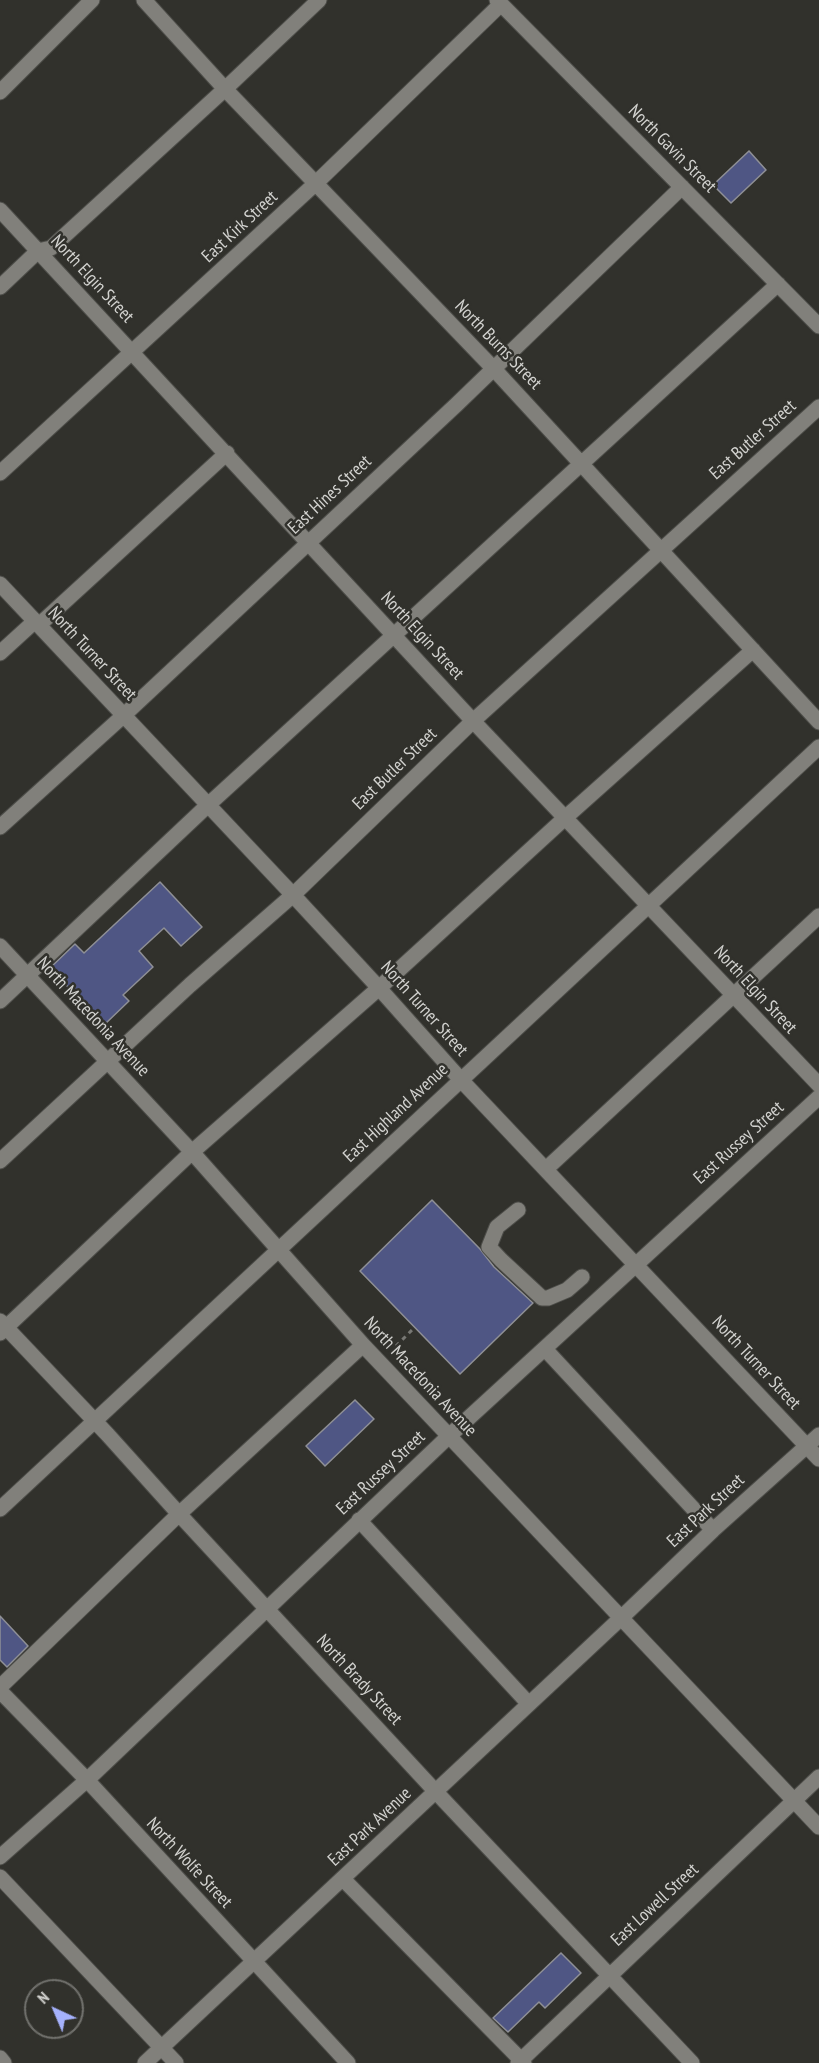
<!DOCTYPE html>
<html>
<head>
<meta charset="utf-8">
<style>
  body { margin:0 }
  #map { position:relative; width:819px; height:2063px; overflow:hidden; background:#31312c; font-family:"PT Sans Narrow",sans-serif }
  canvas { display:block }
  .north { position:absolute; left:24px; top:1979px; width:60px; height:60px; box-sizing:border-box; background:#31312c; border:2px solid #71716d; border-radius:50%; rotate:316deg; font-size:16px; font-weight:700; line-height:24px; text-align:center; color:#d2d2cf }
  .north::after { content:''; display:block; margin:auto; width:21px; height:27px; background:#a5b1fc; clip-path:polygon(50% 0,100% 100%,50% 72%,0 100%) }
</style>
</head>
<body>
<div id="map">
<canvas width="819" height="2063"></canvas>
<div class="north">N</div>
</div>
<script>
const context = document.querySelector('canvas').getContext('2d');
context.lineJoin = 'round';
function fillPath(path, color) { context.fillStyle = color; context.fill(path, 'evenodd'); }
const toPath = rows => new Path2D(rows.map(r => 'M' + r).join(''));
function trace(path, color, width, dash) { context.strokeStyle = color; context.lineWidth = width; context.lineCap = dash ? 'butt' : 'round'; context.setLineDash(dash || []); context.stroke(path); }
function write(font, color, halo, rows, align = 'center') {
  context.font = font + ' "PT Sans Narrow",sans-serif'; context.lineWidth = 5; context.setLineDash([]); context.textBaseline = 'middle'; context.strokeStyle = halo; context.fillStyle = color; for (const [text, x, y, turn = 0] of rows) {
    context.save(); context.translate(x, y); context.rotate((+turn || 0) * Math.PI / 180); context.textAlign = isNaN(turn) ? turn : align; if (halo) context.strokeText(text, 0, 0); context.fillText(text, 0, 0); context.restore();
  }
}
const building = toPath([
  [749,151,766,170,731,203,713,185,749,151],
  [160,882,202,927,181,946,164,928,139,951,153,967,123,995,129,1001,104,1025,50,968,75,944,84,953,160,882],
  [432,1200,480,1249,494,1267,533,1303,460,1374,360,1271,432,1200],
  [355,1400,374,1419,325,1466,306,1446,355,1400],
  [0,1616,28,1646,7,1667,0,1660,0,1616],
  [561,1953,581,1973,545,2008,539,2002,508,2032,493,2018,561,1953]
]);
const path = toPath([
  [396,1346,415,1327]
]);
const minor = toPath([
  [144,0,225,89,493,368,819,722],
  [497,0,819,326],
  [0,92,92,0],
  [0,210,473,721,819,1085],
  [0,287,38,251,51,248,225,89,319,0],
  [0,473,316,183,501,4],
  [0,584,293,895,379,988,461,1080,819,1459],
  [39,625,227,453],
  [0,653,35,621],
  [0,827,123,716,456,405,682,187],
  [0,946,192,1152,363,1345,819,1827],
  [0,1001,208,805,778,284],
  [0,1161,190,985,293,895,473,721,819,407],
  [546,1169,819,916],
  [518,1210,497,1227,489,1247,501,1260,542,1298,548,1298,567,1290,582,1277],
  [0,1321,108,1435,179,1514,436,1792,692,2063],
  [0,1333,192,1152,379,988,566,817,753,650],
  [545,1349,713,1530],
  [0,1509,819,747],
  [359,1520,528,1703],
  [0,1687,179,1514,363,1345],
  [0,1691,87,1780,348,2063],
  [0,1857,87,1780,449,1436,819,1097],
  [0,1877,176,2063],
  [343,1879,524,2063],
  [0,2058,4,2063],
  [145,2063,621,1618,713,1530,819,1435],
  [518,2063,819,1777]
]);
const streetNames = [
  ["North Gavin Street",672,149,45],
  ["East Kirk Street",240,227,-43],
  ["North Elgin Street",92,279,47],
  ["North Burns Street",498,345,46],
  ["East Butler Street",753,440,-42],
  ["East Hines Street",330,495,-43],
  ["North Elgin Street",422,636,47],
  ["North Turner Street",92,654,47],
  ["East Butler Street",395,769,-44],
  ["North Elgin Street",755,990,47],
  ["North Turner Street",424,1009,48],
  ["North Macedonia Avenue",93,1017,47],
  ["East Highland Avenue",396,1113,-43],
  ["East Russey Street",739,1143,-42],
  ["North Turner Street",756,1363,47],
  ["North Macedonia Avenue",420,1377,47],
  ["East Russey Street",381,1473,-43],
  ["East Park Street",706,1511,-43],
  ["North Brady Street",359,1680,47],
  ["East Park Avenue",370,1827,-43],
  ["North Wolfe Street",189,1863,47],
  ["East Lowell Street",655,1905,-43]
];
fillPath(building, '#4f5684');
trace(building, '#8f9096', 1.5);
trace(minor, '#4d4d49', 17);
trace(path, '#787874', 3, [4.5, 4.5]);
trace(minor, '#81807b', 15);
write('18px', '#d2d2cf', '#31312c', streetNames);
</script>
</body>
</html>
